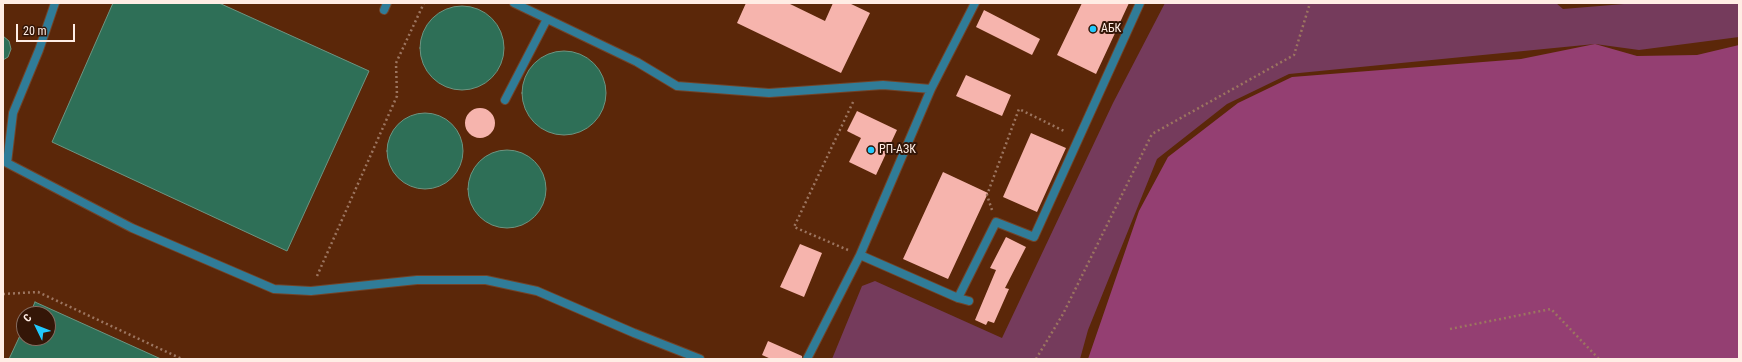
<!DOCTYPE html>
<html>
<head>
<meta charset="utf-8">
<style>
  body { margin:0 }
  #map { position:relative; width:1742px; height:362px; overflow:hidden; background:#5b2709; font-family:"Roboto Condensed",sans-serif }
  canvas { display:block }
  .frame { position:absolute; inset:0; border:4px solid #ffede5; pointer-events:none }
  .north { position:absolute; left:16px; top:306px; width:40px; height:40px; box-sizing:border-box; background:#341607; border:1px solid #856c60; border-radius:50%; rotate:313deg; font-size:11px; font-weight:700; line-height:16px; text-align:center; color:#ffede5 }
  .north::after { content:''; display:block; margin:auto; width:14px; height:18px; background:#21c9fd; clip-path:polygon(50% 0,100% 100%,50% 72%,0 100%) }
  .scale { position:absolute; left:16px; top:24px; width:59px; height:18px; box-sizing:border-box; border:2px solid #ffede5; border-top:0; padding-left:5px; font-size:12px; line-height:14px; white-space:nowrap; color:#ffede5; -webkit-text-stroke:3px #341607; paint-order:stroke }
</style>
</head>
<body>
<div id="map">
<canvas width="1742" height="362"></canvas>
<div class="frame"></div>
<div class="north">С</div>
<div class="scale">20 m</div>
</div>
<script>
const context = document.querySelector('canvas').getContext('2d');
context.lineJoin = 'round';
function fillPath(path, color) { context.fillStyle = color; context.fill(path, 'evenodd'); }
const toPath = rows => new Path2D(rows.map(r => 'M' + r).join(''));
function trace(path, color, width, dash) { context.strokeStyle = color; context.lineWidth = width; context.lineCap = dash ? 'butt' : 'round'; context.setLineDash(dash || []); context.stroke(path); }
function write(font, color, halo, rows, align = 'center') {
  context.font = font + ' "Roboto Condensed",sans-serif'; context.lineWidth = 4; context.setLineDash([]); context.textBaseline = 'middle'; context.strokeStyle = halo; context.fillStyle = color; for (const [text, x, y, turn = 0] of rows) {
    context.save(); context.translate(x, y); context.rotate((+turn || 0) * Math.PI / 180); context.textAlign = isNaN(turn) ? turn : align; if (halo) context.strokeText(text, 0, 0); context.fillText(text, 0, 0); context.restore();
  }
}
const green = toPath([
  [1165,3,1556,3,1563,9,1636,3,1739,3,1739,37,1639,50,1595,44,1289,74,1227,104,1157,159,1088,330,1080,359,832,359,862,286,875,281,1002,338,1113,103]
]);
const forest = toPath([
  [1595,44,1637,56,1697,55,1739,45,1739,359,1088,359,1139,211,1168,157,1238,103,1292,77,1521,59]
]);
const water = toPath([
  [113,3,219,3,369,71,287,251,52,142,113,3],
  '420 48a42 42 0 1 1 84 0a42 42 0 1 1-84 0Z',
  [3,36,9,41,11,49,8,57,3,60,3,36],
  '522 93a42 42 0 1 1 84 0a42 42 0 1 1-84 0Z',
  '387 151a38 38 0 1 1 76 0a38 38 0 1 1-76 0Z',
  '468 189a39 39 0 1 1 78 0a39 39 0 1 1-78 0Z',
  [35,302,161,359,9,359,24,327,24,338,48,338,48,314,30,314,35,302]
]);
const building = toPath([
  [746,3,788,3,825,21,833,3,849,3,870,13,841,73,737,23],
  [1082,3,1129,3,1096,74,1057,55],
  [984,10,1040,39,1032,55,976,27],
  [966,75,1011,95,1002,116,956,96],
  '465 123a15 15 0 1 1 30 0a15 15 0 1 1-30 0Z',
  [857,111,897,130,876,175,849,162,861,138,847,131],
  [1031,133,1066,148,1037,212,1003,197],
  [943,172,988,193,948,279,903,259],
  [1006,237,1026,247,1005,288,1009,289,994,323,988,321,986,325,975,320,996,270,990,268],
  [800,244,822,253,804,297,780,287],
  [768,341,802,356,802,359,771,359,762,355]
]);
const path = toPath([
  [992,210,987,195,1019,109,1066,132],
  [848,250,794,227,854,100],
  [317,276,397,96,396,63,424,3],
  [3,294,38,292,182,359],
  [1450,329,1551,309,1599,359],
  [1036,359,1063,314,1152,134,1294,55,1310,3]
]);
const lane = toPath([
  [55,3,39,50,13,113,7,163,132,228,274,289,311,291,417,280,486,280,537,291,634,333,700,359],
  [514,3,637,62,677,86,769,93,883,85,931,89],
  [384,10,387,3],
  [505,100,547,19],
  [860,255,958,298,969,301],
  [958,298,996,222,1034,237,1140,3],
  [807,359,860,255,931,89,975,3]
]);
const markers = [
  [1093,29,4,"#21c9fd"],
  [871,150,4,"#21c9fd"]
];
const poiNames = [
  ["АБК",1101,29],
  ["РП-АЗК",879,150]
];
fillPath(green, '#753b5c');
fillPath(forest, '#943f72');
fillPath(water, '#2e6f57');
trace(water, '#6d9582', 1);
fillPath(building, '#f6b4ad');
trace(lane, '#724328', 10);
trace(path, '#9c7560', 2.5, [2, 3]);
trace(lane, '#307c98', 8);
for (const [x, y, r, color] of markers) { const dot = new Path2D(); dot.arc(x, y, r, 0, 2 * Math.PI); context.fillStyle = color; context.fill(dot); trace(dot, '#341607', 1.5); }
write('12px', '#ffede5', '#341607', poiNames, 'left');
</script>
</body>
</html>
